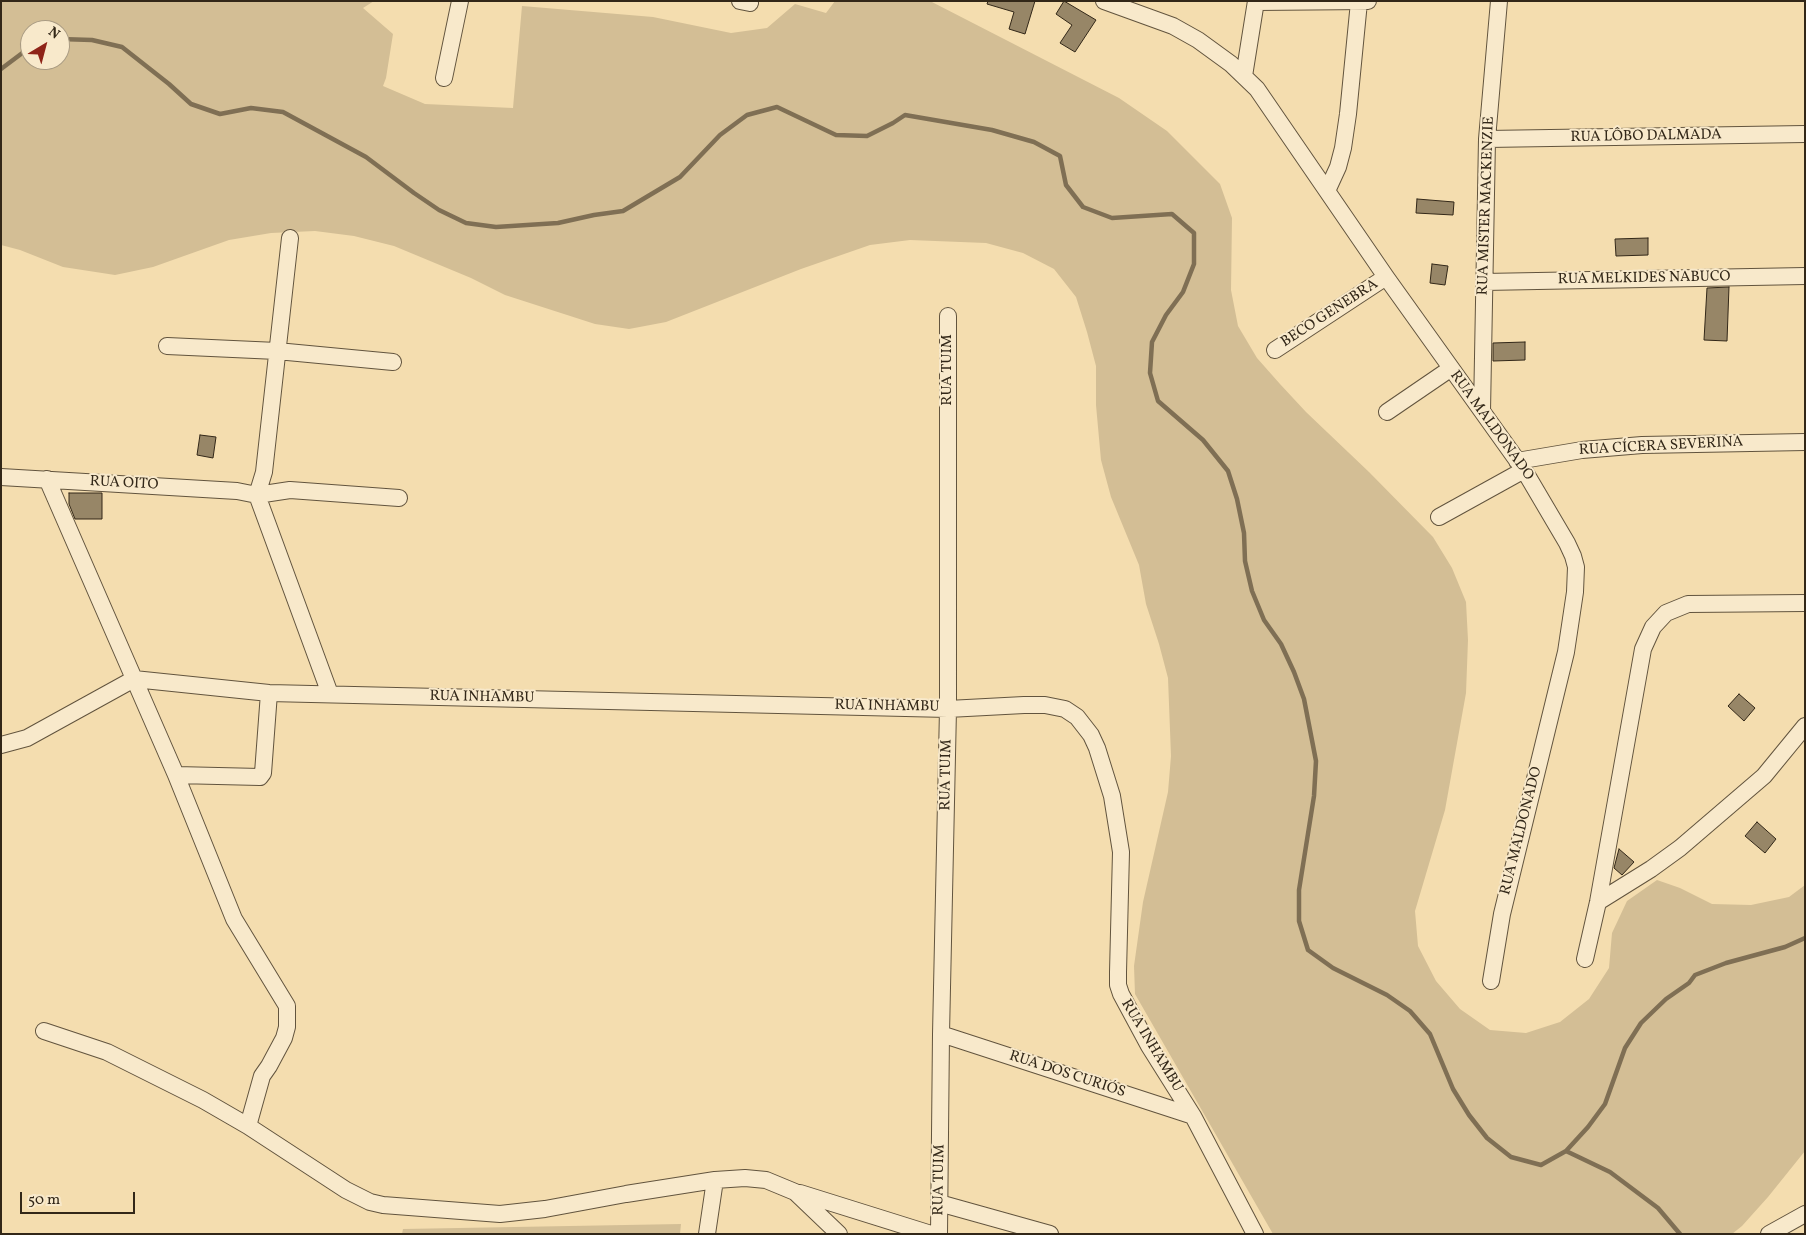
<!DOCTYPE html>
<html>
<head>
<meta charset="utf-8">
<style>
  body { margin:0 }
  #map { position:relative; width:1806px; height:1235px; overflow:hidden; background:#f4ddaf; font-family:Vollkorn,serif }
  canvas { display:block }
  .frame { position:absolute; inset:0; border:2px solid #322718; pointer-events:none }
  .north { position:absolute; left:20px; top:20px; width:50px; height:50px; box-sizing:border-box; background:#f8e9cb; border:1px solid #a99b83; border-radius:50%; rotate:37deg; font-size:14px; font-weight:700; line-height:20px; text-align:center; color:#322718 }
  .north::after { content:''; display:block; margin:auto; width:18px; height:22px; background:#8f2418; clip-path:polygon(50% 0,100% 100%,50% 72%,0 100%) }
  .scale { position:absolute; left:20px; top:1192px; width:115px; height:22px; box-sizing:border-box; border:2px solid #322718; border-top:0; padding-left:6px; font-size:15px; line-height:18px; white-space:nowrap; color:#322718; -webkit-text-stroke:4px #f8e9cb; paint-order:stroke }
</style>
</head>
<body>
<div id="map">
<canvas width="1806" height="1235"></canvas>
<div class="frame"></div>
<div class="north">N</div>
<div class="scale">50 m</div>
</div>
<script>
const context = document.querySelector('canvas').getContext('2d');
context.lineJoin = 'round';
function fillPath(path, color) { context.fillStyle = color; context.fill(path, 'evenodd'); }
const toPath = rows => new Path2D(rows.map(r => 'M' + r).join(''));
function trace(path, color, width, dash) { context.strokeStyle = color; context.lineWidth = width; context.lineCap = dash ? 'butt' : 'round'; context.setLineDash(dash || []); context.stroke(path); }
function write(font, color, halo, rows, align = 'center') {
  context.font = font + ' Vollkorn,serif'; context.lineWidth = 4; context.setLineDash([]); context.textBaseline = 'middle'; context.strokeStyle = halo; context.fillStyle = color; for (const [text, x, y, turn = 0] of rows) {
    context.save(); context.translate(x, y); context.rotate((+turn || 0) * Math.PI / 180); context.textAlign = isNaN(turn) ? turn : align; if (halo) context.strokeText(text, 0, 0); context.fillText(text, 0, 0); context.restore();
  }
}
const green = toPath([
  [1,1,374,1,363,8,393,34,386,78,383,86,425,104,513,108,522,6,653,17,731,33,767,28,795,4,826,13,835,1,930,1,1119,98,1167,131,1220,184,1232,218,1231,290,1238,326,1257,358,1280,384,1306,412,1369,472,1433,537,1452,568,1466,602,1468,640,1466,693,1445,810,1415,911,1418,946,1436,981,1460,1009,1490,1030,1526,1033,1560,1022,1589,999,1609,968,1612,933,1627,901,1657,880,1680,888,1712,904,1751,905,1789,897,1805,885,1805,1151,1768,1197,1742,1226,1732,1234,1273,1234,1135,994,1134,966,1143,902,1168,792,1171,756,1168,678,1159,644,1146,604,1139,565,1111,497,1101,460,1096,405,1096,366,1087,332,1076,297,1054,269,1023,253,986,243,910,240,870,245,801,269,666,322,629,329,595,324,505,295,471,278,394,246,354,236,315,231,271,233,229,240,153,267,115,275,63,267,20,250,1,245],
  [30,30,60,30,60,60,30,60],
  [681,1224,680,1234,402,1234,403,1229]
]);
const stream = toPath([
  [60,39,92,40,122,47,169,84,191,104,220,114,251,108,283,112,366,157,414,193,439,210,466,223,496,227,558,223,594,215,623,211,680,177,720,135,747,115,777,107,836,135,867,136,893,123,905,115,992,130,1034,142,1060,156,1066,185,1083,207,1112,218,1172,214,1194,233,1194,264,1183,292,1166,315,1152,342,1150,373,1158,401,1203,440,1228,471,1237,499,1244,533,1245,561,1252,591,1264,620,1281,644,1294,672,1304,699,1316,761,1314,796,1299,890,1299,921,1308,950,1333,968,1387,995,1410,1011,1430,1034,1453,1089,1469,1115,1487,1138,1511,1157,1541,1165,1566,1151,1588,1127,1605,1104,1625,1048,1641,1023,1666,999,1689,983,1695,975,1726,963,1785,947,1805,938],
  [1,69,25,51,30,48],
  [1566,1151,1610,1172,1658,1208,1680,1234]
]);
const building = toPath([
  [988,1,1035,1,1025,34,1009,29,1014,12,987,4,988,1],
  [1064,1,1096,20,1075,52,1060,43,1072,25,1056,14,1064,1],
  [1417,199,1454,202,1453,215,1416,213,1417,199],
  [1648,238,1648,255,1616,256,1615,239,1648,238],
  [1432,264,1448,266,1445,285,1430,283,1432,264],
  [1729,287,1727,341,1704,340,1707,288,1729,287],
  [1525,342,1525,360,1493,361,1493,343,1525,342],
  [200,435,216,437,213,458,197,455,200,435],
  [69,493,102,493,102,519,75,519,69,504,69,493],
  [1739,694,1755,708,1744,721,1728,706,1739,694],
  [1757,822,1776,839,1765,853,1745,836,1757,822],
  [1619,849,1634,862,1622,875,1614,868,1619,849]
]);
const minor = toPath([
  [740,1,750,3],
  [1104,1,1173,26,1198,40,1231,64,1257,89,1386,277,1524,470,1567,543,1573,556,1576,567,1575,592,1566,652,1502,914,1491,981],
  [1256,2,1368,1],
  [1244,76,1256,1],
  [444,78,460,1],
  [1487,139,1805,134],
  [1327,191,1338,167,1343,148,1348,114,1359,2],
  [290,238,264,472,257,495,290,490,399,498],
  [1484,282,1805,276],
  [167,346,277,351,393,362],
  [1275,350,1386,277],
  [1482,411,1487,139,1499,1],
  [1387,412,1450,369],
  [1517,461,1582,450,1642,445,1805,442],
  [1,477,237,491,257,495,330,694],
  [47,479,176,775,234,919,287,1006,287,1027,284,1038,269,1066,262,1076,248,1126],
  [1439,517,1524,470],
  [1,745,27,738,134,679,269,693,948,709,1024,705,1045,705,1065,709,1077,717,1091,735,1097,748,1112,796,1121,852,1118,972,1118,985,1121,994,1149,1046,1193,1116,1255,1234],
  [176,775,260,777,263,773,269,693],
  [1598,902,1651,869,1680,848,1764,776,1805,726],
  [1585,959,1598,902,1643,649,1653,627,1666,613,1688,604,1805,603],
  [44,1031,107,1052,203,1100,248,1126,346,1190,370,1202,383,1205,500,1214,545,1209,626,1194,715,1180],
  [941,1034,1193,1116],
  [800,1193,931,1234],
  [939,1203,1050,1234],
  [707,1234,715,1180,745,1178,766,1180,795,1192,839,1234],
  [939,1234,941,1034,948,709,948,316],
  [1769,1234,1805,1214]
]);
const streetNames = [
  ["RUA LÔBO DALMADA",1646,137,-1],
  ["RUA MISTER MACKENZIE",1487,206,-88],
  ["RUA MELKIDES NABUCO",1644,279,-1],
  ["BECO GENEBRA",1330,314,-33],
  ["RUA TUIM",948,370,-90],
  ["RUA MALDONADO",1491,426,54],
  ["RUA CÍCERA SEVERINA",1661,447,-3],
  ["RUA OITO",124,484,3],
  ["RUA INHAMBU",482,698,1],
  ["RUA INHAMBU",887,707,1],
  ["RUA TUIM",947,775,-89],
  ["RUA MALDONADO",1522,831,-76],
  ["RUA INHAMBU",1151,1046,59],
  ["RUA DOS CURIÓS",1067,1075,18],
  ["RUA TUIM",940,1180,-89]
];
fillPath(green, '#d3be95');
trace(stream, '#7f6f54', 4.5);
fillPath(building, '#978667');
trace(building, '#322718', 1);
trace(minor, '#62543e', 18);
trace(minor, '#f8e9cb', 16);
write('15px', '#322718', '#f8e9cb', streetNames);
</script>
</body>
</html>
